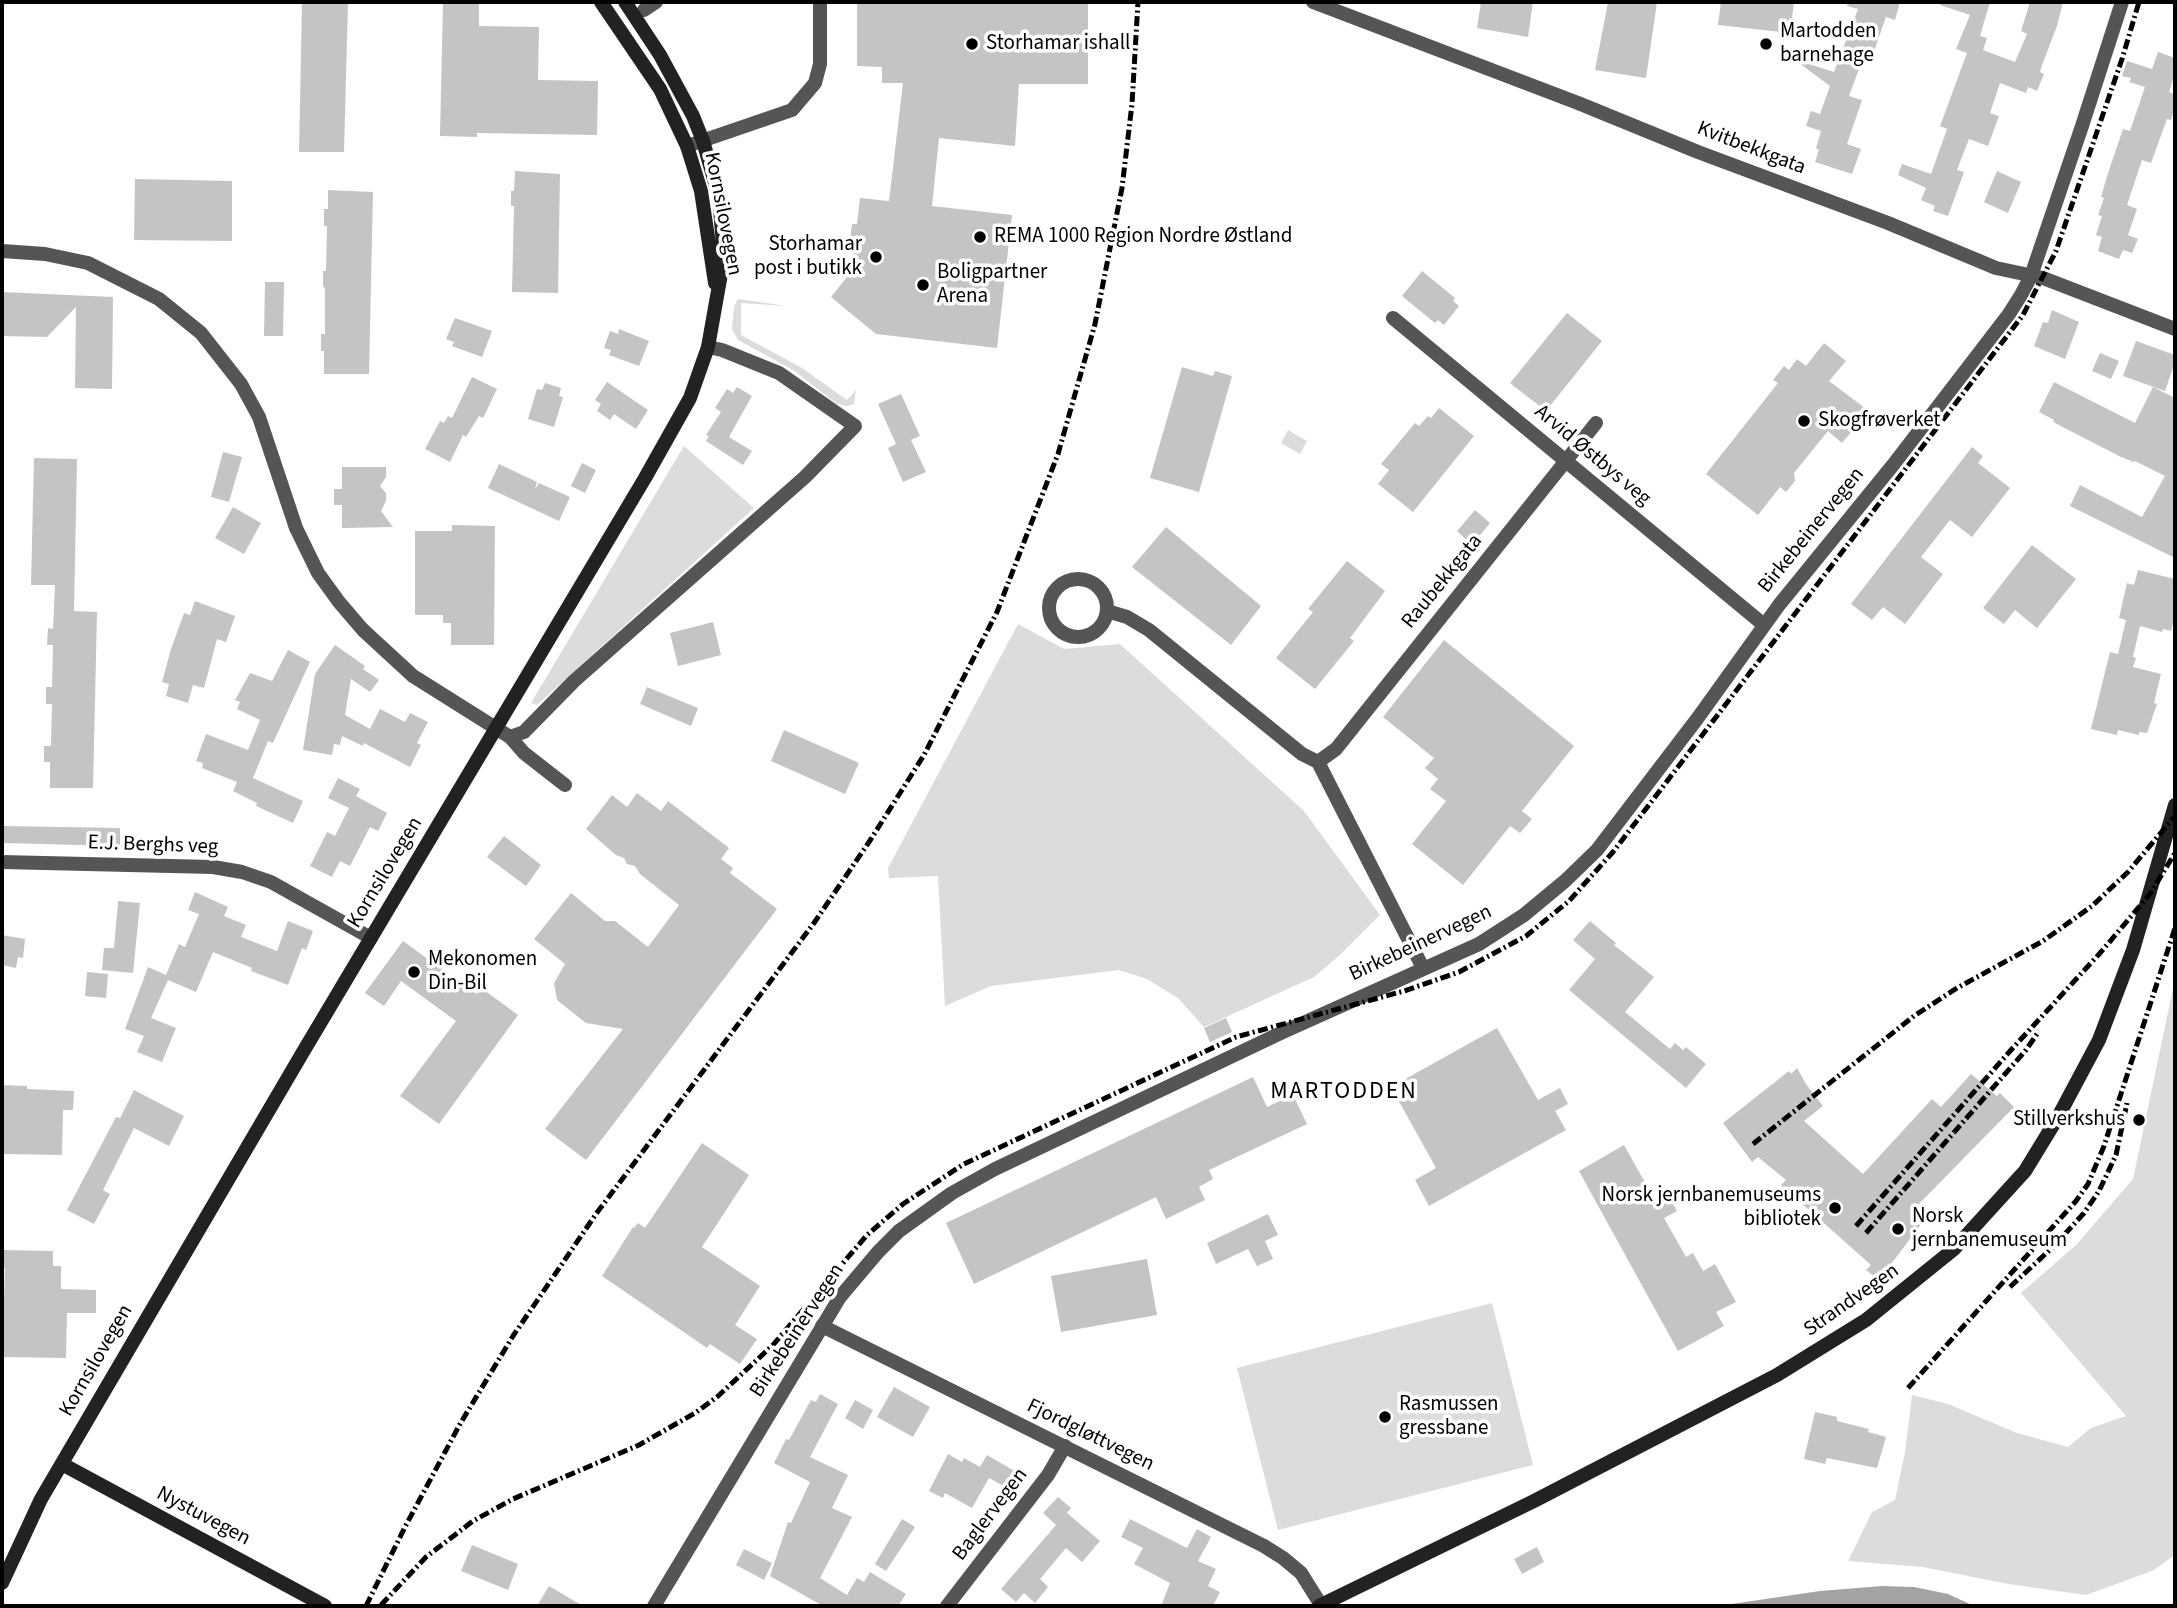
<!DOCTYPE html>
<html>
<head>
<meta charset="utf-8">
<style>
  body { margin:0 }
  #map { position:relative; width:2177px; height:1608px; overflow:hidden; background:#fff; font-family:"Source Sans 3",sans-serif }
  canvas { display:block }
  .frame { position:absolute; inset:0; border:4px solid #000; pointer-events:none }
</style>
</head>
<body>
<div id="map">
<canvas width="2177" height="1608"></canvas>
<div class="frame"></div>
</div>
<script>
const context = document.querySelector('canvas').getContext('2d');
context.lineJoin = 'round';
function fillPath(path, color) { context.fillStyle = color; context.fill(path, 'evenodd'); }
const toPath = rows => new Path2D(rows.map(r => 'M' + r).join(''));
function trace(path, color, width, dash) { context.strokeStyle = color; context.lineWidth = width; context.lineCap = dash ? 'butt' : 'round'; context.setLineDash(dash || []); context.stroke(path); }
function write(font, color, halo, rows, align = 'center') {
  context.font = font + ' "Source Sans 3",sans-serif'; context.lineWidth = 7; context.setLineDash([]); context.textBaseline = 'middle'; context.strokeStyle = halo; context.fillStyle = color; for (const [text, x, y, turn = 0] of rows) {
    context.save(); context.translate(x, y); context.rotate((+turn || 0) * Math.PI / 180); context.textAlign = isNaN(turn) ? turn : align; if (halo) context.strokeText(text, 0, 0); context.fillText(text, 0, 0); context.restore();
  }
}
const green = toPath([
  [738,299,787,306,741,303,741,335,802,368,847,400,856,390,854,404,847,406,837,404,793,370,738,340,732,329,734,307],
  [1288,430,1307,441,1300,454,1281,443],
  [684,446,754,508,537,705,531,703],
  [1018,624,1064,649,1120,644,1304,811,1380,915,1340,955,1314,977,1204,1027,1178,998,1147,979,1119,970,991,986,945,1006,938,876,889,878,888,868],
  [2175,979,2175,1555,2152,1571,2086,1595,2008,1584,1923,1567,1848,1561,1872,1512,1895,1500,1905,1452,1912,1395,1948,1404,2017,1433,2068,1447,2091,1428,2126,1416,2021,1293,2076,1245,2133,1179],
  [1492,1303,1533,1465,1278,1530,1237,1368]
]);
const water = toPath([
  [1882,1586,1914,1587,1948,1594,1974,1606,1718,1606,1820,1591]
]);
const building = toPath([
  [302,2,348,2,344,152,299,152],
  [443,2,479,2,479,26,539,27,538,80,598,81,597,135,477,133,477,137,440,136],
  [857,2,1088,2,1088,84,1019,84,1015,146,939,138,932,206,1012,215,997,348,876,334,831,297,851,272,855,241,850,240,852,224,857,224,860,198,889,201,903,83,882,83,882,67,857,66],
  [1481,2,1533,2,1528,37,1477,28],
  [1608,2,1657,2,1646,78,1595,70],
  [1721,2,1794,2,1790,33,1718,25],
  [1848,2,1900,2,1895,20,1886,17,1871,60,1863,58,1849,96,1862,100,1847,144,1861,149,1852,174,1815,162,1819,150,1816,148,1821,131,1806,126,1811,111,1820,114,1830,86,1799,63,1800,61,1834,72,1858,9,1847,6],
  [1940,2,1990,2,1980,36,1987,38,1983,50,2015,62,2027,34,2021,31,2030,2,2063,2,2057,26,2042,65,2040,72,2044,74,2037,91,2028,87,2026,93,2000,83,1990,113,1999,116,1988,146,1969,139,1957,170,1964,172,1948,216,1933,211,1935,206,1921,200,1926,188,1898,175,1902,164,1931,174,1947,129,1940,126,1967,53,1956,49,1970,15,1940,5],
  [2158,52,2175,58,2175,73,2169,92,2175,95,2175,107,2171,120,2167,119,2151,163,2142,160,2127,205,2137,209,2128,235,2138,239,2132,253,2123,250,2119,259,2098,251,2102,237,2096,235,2102,216,2098,215,2104,198,2101,197,2108,173,2123,129,2130,131,2145,87,2129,82,2131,78,2122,76,2127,61,2152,69],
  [515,171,560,174,558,293,512,292,514,206,511,206,511,191,514,191],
  [1997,171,2021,182,2008,213,1984,202],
  [135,179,232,181,232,241,134,240],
  [328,190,373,192,369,374,324,374,324,351,321,351,321,334,325,334,325,288,323,287,323,271,326,271,327,226,324,226,324,209,328,209],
  [1422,271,1455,298,1453,301,1459,306,1444,325,1438,320,1435,323,1402,296],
  [265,282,284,282,283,336,264,336],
  [2,292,113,297,112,389,75,388,76,307,47,337,2,336],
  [2052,310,2079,322,2065,359,2034,346,2043,322,2048,323],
  [1567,313,1602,341,1546,411,1510,383],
  [455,318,492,331,482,357,452,346,454,342,446,339],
  [619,329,649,341,639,366,609,355,611,350,604,348,610,331,618,334],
  [2136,341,2175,355,2175,362,2165,391,2123,376],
  [1824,343,1846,361,1829,381,1869,411,1842,443,1828,431,1794,473,1795,481,1786,492,1780,487,1758,515,1706,474,1778,383,1773,380,1784,366,1789,370,1797,359,1806,366],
  [2100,353,2119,361,2111,379,2092,371],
  [1182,367,1213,376,1215,371,1232,376,1199,492,1150,478],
  [472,377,497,389,483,418,479,416,466,437,463,435,450,462,425,449,440,421,444,423,448,416,452,418],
  [607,382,648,410,636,429,614,414,610,420,597,411,601,404,595,400],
  [2054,382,2135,423,2153,387,2175,398,2175,558,2070,506,2080,485,2142,517,2165,476,2135,461,2134,462,2121,457,2053,422,2054,420,2039,412],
  [545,383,561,388,559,396,563,397,554,427,528,419,537,389,542,390],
  [737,387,752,396,729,437,752,451,743,465,706,441,709,436,706,435,721,412,715,408,727,389,733,393],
  [901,394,920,436,911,440,926,472,903,482,888,448,896,444,878,404],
  [1439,408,1474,436,1413,512,1378,484,1389,470,1381,464,1415,423,1419,426,1428,416,1431,418],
  [1972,447,1983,456,1978,463,2010,488,1972,537,1950,520,1921,557,1943,574,1905,624,1883,607,1872,620,1851,604],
  [223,452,242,457,229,502,211,497],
  [34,458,77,459,74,611,97,612,93,788,50,788,50,762,44,762,44,746,51,746,52,704,46,704,46,687,52,687,53,645,47,645,48,628,53,629,55,585,31,585],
  [582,463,596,470,585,493,571,486],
  [499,464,537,482,535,489,539,483,570,497,559,521,488,488],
  [342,467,386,467,386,477,380,486,386,493,386,501,381,511,393,527,342,528,342,505,334,505,334,489,342,489],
  [233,507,261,523,244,554,215,538],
  [1475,510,1490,523,1472,545,1457,531],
  [452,525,495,526,494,645,451,645,451,623,443,623,443,615,415,615,415,531,452,531],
  [1166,527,1261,606,1231,645,1132,567],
  [2032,545,2076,579,2037,628,2015,610,2004,624,1983,608],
  [1347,561,1385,591,1350,638,1354,641,1315,689,1276,658,1313,612,1308,609],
  [2138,570,2175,579,2175,615,2171,631,2163,629,2162,632,2140,626,2133,657,2136,658,2133,667,2161,674,2154,703,2157,704,2147,733,2139,732,2139,735,2118,730,2117,735,2091,729,2110,652,2118,654,2126,620,2119,618,2127,583,2134,585],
  [195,601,235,616,226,642,217,639,204,688,193,685,188,703,166,696,169,684,162,682,171,649,184,613,190,615],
  [713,622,721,655,678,666,670,633],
  [1444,640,1574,746,1522,811,1532,819,1520,833,1510,826,1463,885,1412,844,1446,801,1430,789,1438,779,1425,768,1434,758,1383,717],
  [335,645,365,666,363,669,379,680,370,692,351,679,345,715,370,729,380,709,405,722,410,713,428,722,417,743,421,745,410,767,364,743,363,746,342,736,340,745,334,744,332,755,303,750,315,674],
  [288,650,310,662,273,743,268,741,253,778,303,801,293,823,256,806,257,803,233,791,237,782,202,768,203,763,196,761,206,734,248,750,260,720,237,709,240,702,235,700,250,673,272,681],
  [647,687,698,708,691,726,640,704],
  [784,730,859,763,845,794,771,761],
  [338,778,360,789,356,796,387,813,378,831,370,827,350,866,340,861,332,877,310,866,327,832,335,836,349,808,328,798],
  [637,793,661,811,668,801,729,848,721,859,733,868,730,873,777,909,586,1160,545,1129,623,1029,586,1023,557,1000,554,983,565,964,534,939,571,893,605,921,615,921,648,947,679,905,640,874,635,866,627,864,624,858,616,855,586,829,612,795,627,807],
  [2,826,120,828,120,846,2,843],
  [504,836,541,865,526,886,487,857],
  [195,892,228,907,224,916,246,925,241,937,277,951,288,921,313,931,306,950,302,948,288,985,251,971,252,968,213,952,196,992,168,980,151,1018,176,1028,162,1062,137,1052,144,1036,125,1029,148,967,166,975,179,944,185,947,199,914,188,910],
  [118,901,140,903,133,973,102,970,104,948,114,948],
  [1590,921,1616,943,1614,945,1654,977,1625,1012,1670,1049,1675,1043,1683,1050,1686,1047,1706,1064,1686,1088,1569,990,1595,959,1573,940],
  [2,935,25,939,23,958,18,957,16,968,2,965],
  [403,941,476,994,480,987,518,1015,439,1124,400,1096,456,1021,401,981,384,1006,365,993],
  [87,972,108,974,106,998,85,996],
  [1226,1018,1232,1032,1210,1042,1204,1028],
  [1497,1028,1538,1100,1560,1088,1568,1104,1555,1111,1566,1130,1429,1206,1415,1180,1436,1168,1391,1087],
  [1797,1068,1806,1084,1823,1106,1804,1121,1863,1174,1932,1099,1941,1107,1971,1074,1997,1096,2000,1093,2014,1107,1910,1213,1922,1223,1879,1280,1866,1270,1871,1265,1781,1185,1786,1180,1758,1157,1752,1162,1723,1123,1789,1071,1791,1074],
  [1253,1077,1267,1107,1293,1095,1307,1124,1209,1170,1213,1179,1199,1187,1205,1200,1166,1219,1156,1197,974,1284,946,1223],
  [2,1085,27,1086,27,1089,74,1091,73,1110,63,1110,62,1155,2,1154],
  [134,1090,184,1116,169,1146,134,1128,103,1190,110,1194,94,1224,67,1210,116,1117,120,1118],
  [702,1143,749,1175,702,1247,760,1286,735,1325,757,1339,740,1364,710,1344,707,1348,602,1276,633,1227,634,1228,638,1223,645,1228],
  [1624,1145,1656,1202,1668,1195,1677,1211,1664,1218,1686,1257,1693,1253,1703,1271,1715,1264,1736,1302,1716,1312,1724,1326,1678,1351,1579,1171],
  [1268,1214,1278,1235,1265,1241,1273,1259,1257,1266,1248,1249,1216,1264,1207,1243],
  [2,1250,53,1251,53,1266,61,1266,61,1289,96,1290,96,1313,67,1313,66,1358,2,1357,5,1268,2,1268],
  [1147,1259,1157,1315,1061,1332,1051,1276],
  [894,1387,930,1407,913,1437,877,1417],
  [820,1394,838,1404,810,1457,848,1475,832,1508,852,1517,820,1578,847,1595,857,1578,864,1582,870,1572,906,1594,898,1606,823,1606,770,1576,788,1522,791,1523,810,1482,774,1463,786,1439,789,1440,811,1400,816,1402],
  [855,1400,873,1410,863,1429,845,1418],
  [1815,1412,1837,1417,1837,1421,1869,1429,1868,1432,1886,1437,1877,1468,1827,1458,1825,1464,1804,1459],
  [948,1454,962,1462,964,1458,980,1467,987,1455,1018,1473,1009,1489,989,1478,972,1508,945,1493,943,1498,929,1491],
  [1058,1497,1071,1508,1067,1513,1100,1541,1082,1562,1066,1548,1040,1579,1048,1587,1035,1603,1024,1593,1016,1602,1001,1589,1056,1525,1043,1513],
  [902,1519,915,1527,886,1571,875,1564],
  [1130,1519,1187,1548,1197,1529,1211,1537,1198,1561,1216,1569,1208,1586,1220,1592,1213,1606,1161,1606,1170,1583,1134,1564,1143,1548,1121,1537],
  [472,1545,518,1564,508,1590,461,1571],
  [1537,1547,1544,1562,1522,1574,1514,1559],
  [744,1549,772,1563,764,1580,736,1565],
  [549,1586,583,1606,537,1606]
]);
const pedestrian = toPath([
  [644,10,656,2]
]);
const minor = toPath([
  [1313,2,1578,103,1698,152,1888,223,1996,268,2043,278,2175,329],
  [687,146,792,110,815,83,820,64,820,2],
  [2,251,45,254,88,263,159,299,201,333,241,384,259,417,296,528,318,573,339,602,363,630,413,676,510,737,524,732,574,681,805,477,855,426,779,373,722,350,708,347],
  [1393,318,1764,625],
  '1049 608a29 29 0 1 1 58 0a29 29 0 1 1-58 0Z',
  [1107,611,1127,617,1149,630,1302,754,1318,762,1423,968],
  [510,737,524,753,565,785],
  [1318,762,1336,749,1596,423],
  [2,862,213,867,242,872,271,882,371,938],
  [822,1326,1264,1546,1283,1558,1301,1573,1321,1605],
  [947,1606,1048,1475,1065,1446]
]);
const tertiary = toPath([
  [654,1606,840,1297,878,1252,899,1231,952,1193,995,1169,1283,1032,1479,944,1524,915,1565,881,1597,850,1697,719,1779,605,1893,465,2009,314,2021,295,2031,276,2082,126,2122,2]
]);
const secondary = toPath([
  [601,2,660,89,687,146,701,191,715,283],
  [62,1464,325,1606],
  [2,1583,41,1499,303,1052,645,478,690,398,708,347,724,257,719,197,703,141,693,116,660,55,625,2],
  [1319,1606,1534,1501,1777,1375,1866,1320,1954,1249,2025,1171,2058,1117,2099,1040,2133,950,2175,805]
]);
const rail = toPath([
  [1753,1144,1914,1016,1957,988,2043,941,2092,906,2128,872,2175,816],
  [1856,1226,2011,1050,2101,952,2150,894,2175,853],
  [1866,1233,2026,1050,2039,1031],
  [2010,1287,2055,1245,2084,1213,2099,1191,2116,1155,2127,1103],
  [1908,1388,2076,1201,2088,1184,2104,1146,2175,928],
  [381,1605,426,1557,473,1521,513,1499,639,1445,695,1413,717,1397,773,1345,867,1235,903,1204,964,1164,1236,1037,1404,991,1459,972,1526,936,1569,901,1613,852,2023,315,2056,251,2122,59,2139,2],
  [366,1606,405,1527,460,1424,513,1336,596,1214,814,923,871,839,924,755,997,612,1058,454,1095,324,1122,188,1132,104,1138,2]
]);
const markers = [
  [972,44,7,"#000"],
  [1766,44,7,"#000"],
  [980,237,7,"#000"],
  [876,257,7,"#000"],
  [923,285,7,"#000"],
  [1804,421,7,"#000"],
  [414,972,7,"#000"],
  [2139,1120,7,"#000"],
  [1835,1208,7,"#000"],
  [1898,1229,7,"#000"],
  [1385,1417,7,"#000"]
];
const poiNames = [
  ["Martodden",1780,32],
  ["barnehage",1780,56],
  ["Storhamar ishall",986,44],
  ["REMA 1000 Region Nordre Østland",994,237],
  ["Storhamar",862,245,"right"],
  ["post i butikk",862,269,"right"],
  ["Boligpartner",937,273],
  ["Arena",937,297],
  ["Skogfrøverket",1818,421],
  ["Mekonomen",428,960],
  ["Din-Bil",428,984],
  ["Stillverkshus",2125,1120,"right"],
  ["Norsk jernbanemuseums",1821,1196,"right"],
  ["bibliotek",1821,1220,"right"],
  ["Norsk",1912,1217],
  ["jernbanemuseum",1912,1241],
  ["Rasmussen",1399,1405],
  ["gressbane",1399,1429]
];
const streetNames = [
  ["Kvitbekkgata",1751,149,21],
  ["Kornsilovegen",722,214,79],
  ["Arvid Østbys veg",1592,456,40],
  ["Birkebeinervegen",1812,531,-51],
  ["Raubekkgata",1443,582,-51],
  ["E.J. Berghs veg",153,846,2],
  ["Kornsilovegen",386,873,-59],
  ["Birkebeinervegen",1421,944,-25],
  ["Strandvegen",1852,1301,-35],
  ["Birkebeinervegen",798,1331,-57],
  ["Kornsilovegen",97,1361,-60],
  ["Fjordgløttvegen",1090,1436,26],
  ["Baglervegen",991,1515,-53],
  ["Nystuvegen",203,1517,28]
];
const quarterNames = [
  ["MARTODDEN",1344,1093]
];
fillPath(green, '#dcdcdc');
fillPath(water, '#a3a3a3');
fillPath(building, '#c4c4c4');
trace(pedestrian, '#555', 14);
trace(minor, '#555', 14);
trace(tertiary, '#555', 14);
trace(secondary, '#222', 14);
trace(rail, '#000', 5, [10, 3.5, 2, 3.5]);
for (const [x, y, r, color] of markers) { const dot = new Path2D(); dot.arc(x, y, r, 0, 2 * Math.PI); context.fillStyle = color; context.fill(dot); trace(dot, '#fff', 2.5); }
write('21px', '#000', '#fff', poiNames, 'left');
write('21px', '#000', '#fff', streetNames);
context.letterSpacing = '2px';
write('24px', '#000', '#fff', quarterNames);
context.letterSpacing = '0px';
</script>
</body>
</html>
